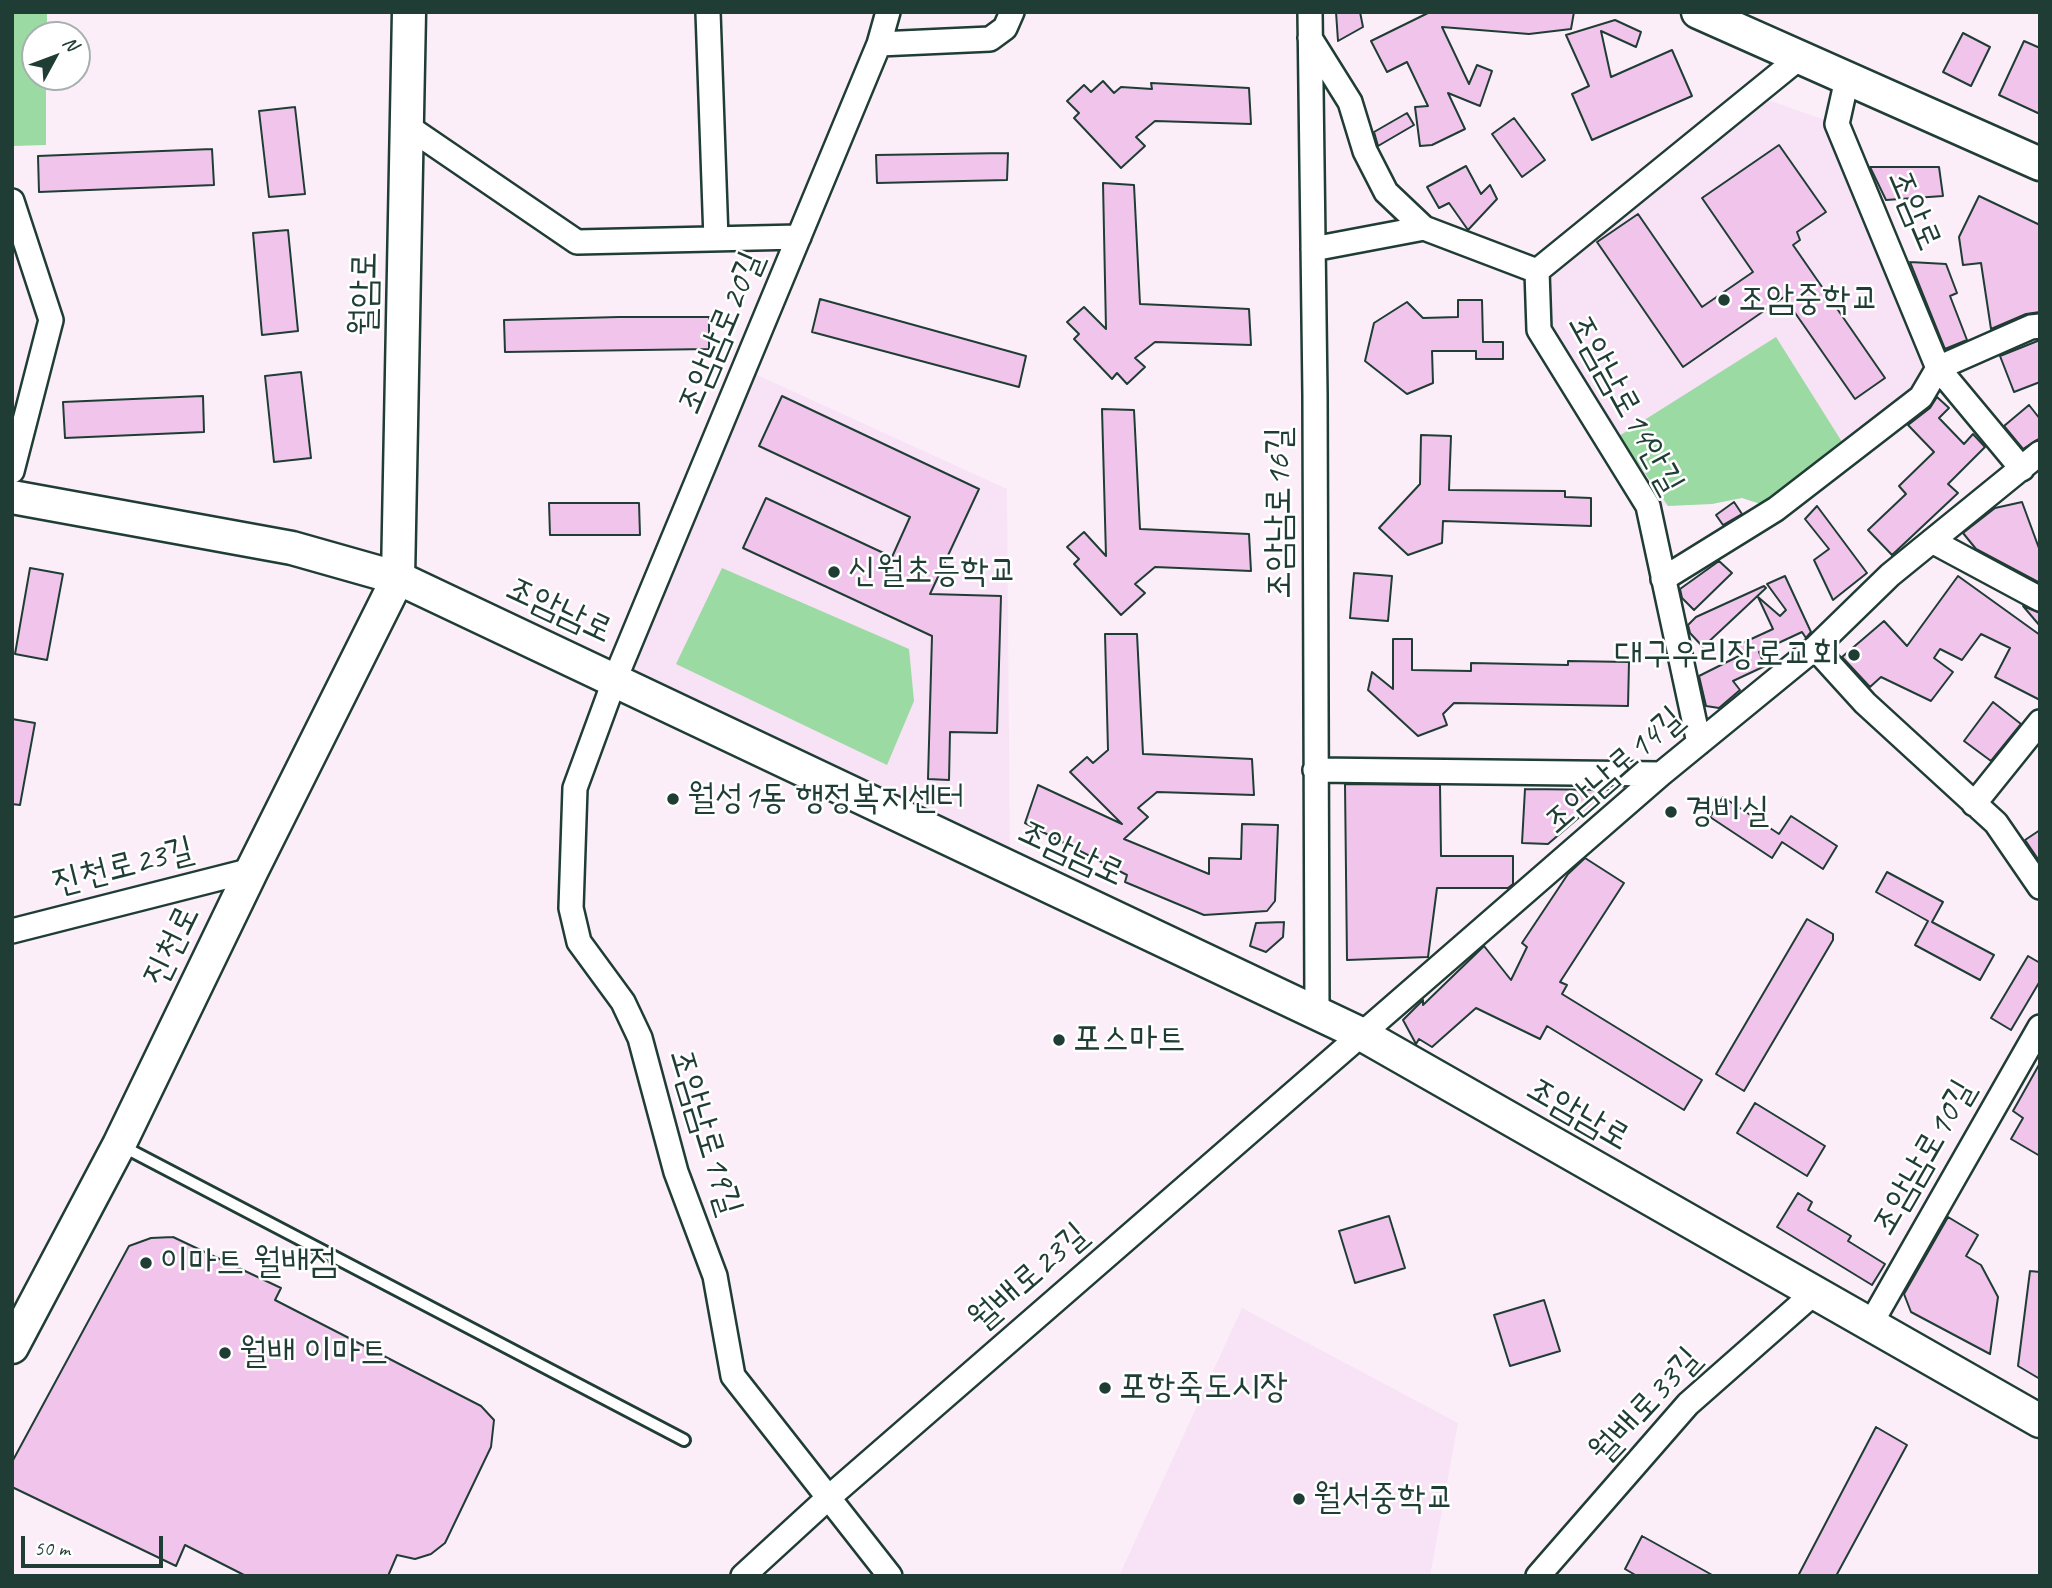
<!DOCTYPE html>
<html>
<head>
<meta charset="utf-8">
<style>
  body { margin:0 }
  #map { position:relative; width:2052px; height:1588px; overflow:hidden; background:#fbeef9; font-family:Caveat,sans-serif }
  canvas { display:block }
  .frame { position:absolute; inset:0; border:14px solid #1f3d34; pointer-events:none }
  .north { position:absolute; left:21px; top:21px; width:70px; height:70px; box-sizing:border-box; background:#fff; border:2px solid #a5b1ae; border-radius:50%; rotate:49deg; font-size:19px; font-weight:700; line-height:28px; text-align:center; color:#1f3d34 }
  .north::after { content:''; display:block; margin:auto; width:24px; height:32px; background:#1f3d34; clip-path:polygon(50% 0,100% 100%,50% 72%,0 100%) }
  .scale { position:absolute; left:21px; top:1536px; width:142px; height:32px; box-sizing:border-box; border:4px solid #1f3d34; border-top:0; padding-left:9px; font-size:21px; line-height:24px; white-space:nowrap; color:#1f3d34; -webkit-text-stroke:5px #fff; paint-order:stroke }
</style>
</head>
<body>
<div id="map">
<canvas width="2052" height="1588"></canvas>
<div class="frame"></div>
<div class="north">N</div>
<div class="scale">50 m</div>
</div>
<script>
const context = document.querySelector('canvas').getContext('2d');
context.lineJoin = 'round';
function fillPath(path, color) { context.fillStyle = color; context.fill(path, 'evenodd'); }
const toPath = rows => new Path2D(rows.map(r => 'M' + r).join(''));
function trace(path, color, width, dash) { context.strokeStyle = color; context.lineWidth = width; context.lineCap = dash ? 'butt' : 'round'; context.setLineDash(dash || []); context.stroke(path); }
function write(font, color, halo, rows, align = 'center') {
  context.font = font + ' Caveat,"Poor Story",sans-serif'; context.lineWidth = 5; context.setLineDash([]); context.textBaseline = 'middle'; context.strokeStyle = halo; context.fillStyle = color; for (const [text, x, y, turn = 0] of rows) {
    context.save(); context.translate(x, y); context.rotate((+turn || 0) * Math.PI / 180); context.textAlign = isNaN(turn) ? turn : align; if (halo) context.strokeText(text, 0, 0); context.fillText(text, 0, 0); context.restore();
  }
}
const built = toPath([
  [1753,95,1837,124,1938,368,1776,509,1742,498,1712,504,1648,506,1539,330,1537,271],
  [744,369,1007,489,1010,867,615,679],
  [1242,1308,1458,1423,1430,1576,1119,1576]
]);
const green = toPath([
  [12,12,47,12,47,35,35,35,35,77,46,77,46,145,12,146],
  [1776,337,1849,453,1776,509,1742,498,1712,504,1668,506,1619,436],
  [722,568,909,649,914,701,887,765,676,664]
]);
const building = toPath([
  [1336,12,1360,12,1363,27,1338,41,1336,12],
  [1430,12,1574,12,1571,29,1529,34,1442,27,1469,84,1477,65,1492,71,1480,106,1448,93,1465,129,1432,145,1420,146,1415,107,1428,106,1407,62,1387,72,1371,41,1430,12],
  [1615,20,1641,32,1636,47,1601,31,1611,77,1672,50,1692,96,1592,140,1572,94,1589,86,1566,35,1615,20],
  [1963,33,1990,47,1971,86,1943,72,1963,33],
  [2024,41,2040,48,2040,114,1999,95,2024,41],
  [1103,81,1114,93,1121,87,1152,89,1151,83,1249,88,1251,124,1155,121,1136,137,1145,146,1121,168,1074,118,1079,113,1067,101,1084,85,1091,92,1103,81],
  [295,107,305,194,269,197,259,111,295,107],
  [1407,113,1414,125,1378,146,1374,132,1407,113],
  [1514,118,1545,160,1522,177,1492,134,1514,118],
  [1779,145,1826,212,1797,232,1800,240,1793,245,1885,378,1855,399,1784,297,1683,367,1597,242,1638,214,1702,307,1753,272,1702,198,1779,145],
  [212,149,214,185,39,192,38,156,212,149],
  [1008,153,1007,180,877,183,876,155,1008,153],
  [1466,166,1481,194,1490,185,1497,199,1468,230,1449,203,1439,208,1427,187,1466,166],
  [1870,167,1939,167,1943,196,1886,200,1870,167],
  [1103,183,1134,185,1140,304,1249,309,1251,345,1155,342,1135,358,1145,367,1127,384,1117,373,1112,379,1074,339,1079,334,1067,322,1084,307,1106,329,1103,183],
  [1979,196,2040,225,2040,312,2026,314,1991,329,1981,263,1963,265,1959,237,1979,196],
  [288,230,298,331,262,335,253,233,288,230],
  [1910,262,1946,264,1957,293,1950,296,1967,340,1945,349,1910,262],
  [820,299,1026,356,1019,387,812,332,820,299],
  [1458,300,1482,300,1483,342,1503,342,1503,359,1476,359,1476,351,1432,351,1433,383,1407,394,1365,361,1374,323,1407,302,1423,318,1458,317,1458,300],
  [619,317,709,317,709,349,505,352,504,320,619,317],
  [2040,340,2040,382,2014,392,2000,356,2040,340],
  [301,372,311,458,274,462,265,376,301,372],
  [203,396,204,432,65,438,63,402,203,396],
  [782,396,979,489,930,594,1001,596,997,733,950,732,949,780,928,779,932,636,743,548,766,498,892,557,910,517,759,446,782,396],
  [1937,397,1949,408,1939,418,1964,444,1973,434,1985,447,1948,484,1958,493,1892,555,1868,530,1906,494,1899,486,1934,452,1908,425,1930,408,1937,397],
  [2029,405,2040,419,2040,438,2023,449,2004,426,2029,405],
  [1102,409,1134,410,1140,529,1249,534,1251,571,1155,567,1135,584,1145,593,1121,615,1074,564,1079,559,1067,547,1084,532,1106,556,1102,409],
  [1421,435,1451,436,1449,490,1565,491,1565,497,1591,498,1591,526,1443,521,1442,543,1408,555,1379,528,1420,484,1421,435],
  [1734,502,1742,514,1723,525,1716,515,1734,502],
  [2022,502,2040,551,2040,583,1976,549,1963,533,1995,508,2022,502],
  [549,503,639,503,640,535,550,535,549,503],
  [1817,506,1867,573,1833,600,1814,560,1829,549,1805,519,1817,506],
  [1719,561,1732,573,1694,610,1682,598,1680,589,1719,561],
  [30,568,63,574,47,660,15,654,30,568],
  [1354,573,1392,576,1388,621,1350,618,1354,573],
  [1785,576,1811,632,1806,638,1802,632,1759,652,1765,666,1733,681,1740,690,1719,708,1706,706,1699,676,1741,655,1736,646,1773,629,1758,597,1780,616,1786,610,1767,584,1785,576],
  [1958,576,2040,635,2040,700,1995,677,2010,648,1981,634,1962,660,1940,649,1934,658,1953,672,1931,701,1881,677,1870,687,1842,657,1884,621,1907,646,1958,576],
  [1764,586,1766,588,1703,647,1690,633,1688,625,1696,617,1764,586],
  [2023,606,2040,613,2040,626,2023,606],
  [1105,634,1137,634,1143,754,1252,759,1254,795,1157,792,1138,808,1148,817,1124,839,1209,874,1209,858,1241,859,1242,824,1278,825,1275,901,1267,911,1204,915,1125,882,1127,875,1025,823,1038,785,1122,824,1070,772,1087,757,1093,763,1108,750,1105,634],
  [1393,639,1412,639,1412,670,1471,671,1471,663,1568,665,1568,661,1629,662,1628,706,1454,703,1443,714,1447,725,1418,736,1368,690,1372,672,1393,689,1393,639],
  [1993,702,2021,724,1991,761,1964,741,1993,702],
  [12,719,35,723,20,805,12,804,12,719],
  [1345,784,1440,785,1441,856,1513,856,1513,884,1508,888,1437,888,1428,957,1347,960,1345,784],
  [1525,789,1611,790,1548,844,1522,843,1525,789],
  [1723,797,1779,834,1791,816,1837,846,1823,869,1782,842,1772,858,1710,817,1723,797],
  [2040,830,2040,862,2025,840,2040,830],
  [1585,858,1624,883,1560,982,1567,985,1562,994,1702,1080,1684,1110,1547,1026,1540,1039,1476,1008,1432,1047,1419,1039,1416,1044,1403,1020,1423,1000,1423,1005,1484,946,1511,980,1527,947,1522,943,1568,874,1585,858],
  [1887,872,1943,902,1932,922,1994,955,1980,980,1915,945,1928,921,1876,892,1887,872],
  [1807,919,1833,934,1833,940,1744,1091,1716,1074,1807,919],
  [1284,922,1283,937,1266,952,1250,946,1256,923,1284,922],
  [2028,956,2040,963,2040,981,2011,1030,1991,1018,2028,956],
  [2040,1063,2040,1156,2011,1139,2023,1118,2013,1111,2040,1063],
  [1755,1103,1825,1146,1807,1176,1737,1133,1755,1103],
  [1798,1193,1812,1202,1808,1210,1851,1236,1848,1241,1885,1264,1872,1285,1777,1227,1798,1193],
  [1389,1216,1405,1268,1355,1283,1339,1231,1389,1216],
  [1948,1217,1978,1235,1966,1256,1981,1265,1998,1297,1990,1354,1911,1312,1904,1294,1948,1217],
  [173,1237,281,1288,275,1300,481,1406,494,1420,491,1447,445,1543,431,1554,415,1559,397,1555,388,1576,246,1576,185,1545,176,1566,12,1487,12,1462,129,1246,151,1238,173,1237],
  [2030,1271,2040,1272,2040,1379,2018,1366,2030,1271],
  [1544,1300,1560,1351,1510,1366,1494,1315,1544,1300],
  [1876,1427,1907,1445,1836,1576,1798,1576,1876,1427],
  [1642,1536,1714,1576,1637,1576,1625,1569,1642,1536]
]);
const lane = toPath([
  [122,1146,684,1440]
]);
const street = toPath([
  [708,12,716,239],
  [888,12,879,44,615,679,575,788,571,908,579,942,623,1002,640,1038,676,1172,715,1276,733,1376,890,1576],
  [1310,12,1315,395,1317,1013],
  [1310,38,1350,102,1365,151,1386,192,1424,228,1537,271,1539,330,1648,506,1699,743],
  [879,44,990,39,1005,28,1012,12],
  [1847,79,1837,124,1938,368,2022,469],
  [407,126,577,242,799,237],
  [12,201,51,320,12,471],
  [1313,249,1424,228],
  [1537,271,1799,58],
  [1932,541,2040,599],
  [1663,579,1776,509,1921,397,1938,368,2031,327,2040,326],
  [1815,648,1865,703,1996,823,2040,887],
  [1315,770,1661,774],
  [1974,804,2040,722],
  [12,931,252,870],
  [1870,1325,2040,1027],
  [743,1576,827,1499,1661,774,1815,648,1890,575,2040,453],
  [1538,1576,1688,1404,1814,1293]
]);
const secondary = toPath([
  [1698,12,2040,164],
  [12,497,292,548,398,578,1363,1035,2040,1421],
  [12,1347,119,1145,252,870,398,578,409,12]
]);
const markers = [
  [1724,300,7,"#1f3d34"],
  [834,572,7,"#1f3d34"],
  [1854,655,7,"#1f3d34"],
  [673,799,7,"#1f3d34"],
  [1671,812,7,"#1f3d34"],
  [1059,1040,7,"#1f3d34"],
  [146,1263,7,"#1f3d34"],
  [225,1353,7,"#1f3d34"],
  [1105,1388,7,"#1f3d34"],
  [1299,1499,7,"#1f3d34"]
];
const streetNames = [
  ["조암로",1914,210,67],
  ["월암로",365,294,-89],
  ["조암남로20길",721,333,-67],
  ["조암남로14안길",1625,404,61],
  ["조암남로16길",1280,513,-90],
  ["조암남로",559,610,25],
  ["조암남로14길",1614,771,-41],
  ["조암남로",1071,853,25],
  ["진천로23길",123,867,-14],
  ["진천로",172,946,-64],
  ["조암남로",1578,1114,30],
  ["조암남로19길",705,1132,73],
  ["조암남로10길",1924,1158,-60],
  ["월배로23길",1029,1278,-41],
  ["월배로33길",1646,1406,-47]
];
const poiNames = [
  ["조암중학교",1738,300],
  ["신월초등학교",848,572],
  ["대구우리장로교회",1840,655,"right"],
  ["월성1동 행정복지센터",687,799],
  ["경비실",1685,812],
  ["포스마트",1073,1040],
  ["이마트 월배점",160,1263],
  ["월배 이마트",239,1353],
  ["포항죽도시장",1119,1388],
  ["월서중학교",1313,1499]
];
fillPath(built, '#f8e2f5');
fillPath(green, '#9bdaa2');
fillPath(building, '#f1c5eb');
trace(building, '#1f3d34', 2);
trace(lane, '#1f3d34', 16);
trace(street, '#1f3d34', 28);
trace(secondary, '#1f3d34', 37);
trace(lane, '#fff', 10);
trace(street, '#fff', 23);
trace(secondary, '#fff', 32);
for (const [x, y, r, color] of markers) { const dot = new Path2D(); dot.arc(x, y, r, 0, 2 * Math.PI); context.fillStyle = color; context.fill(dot); trace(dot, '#fff', 2.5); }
write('35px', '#1f3d34', '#fff', streetNames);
write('35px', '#1f3d34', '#fff', poiNames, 'left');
</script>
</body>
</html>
